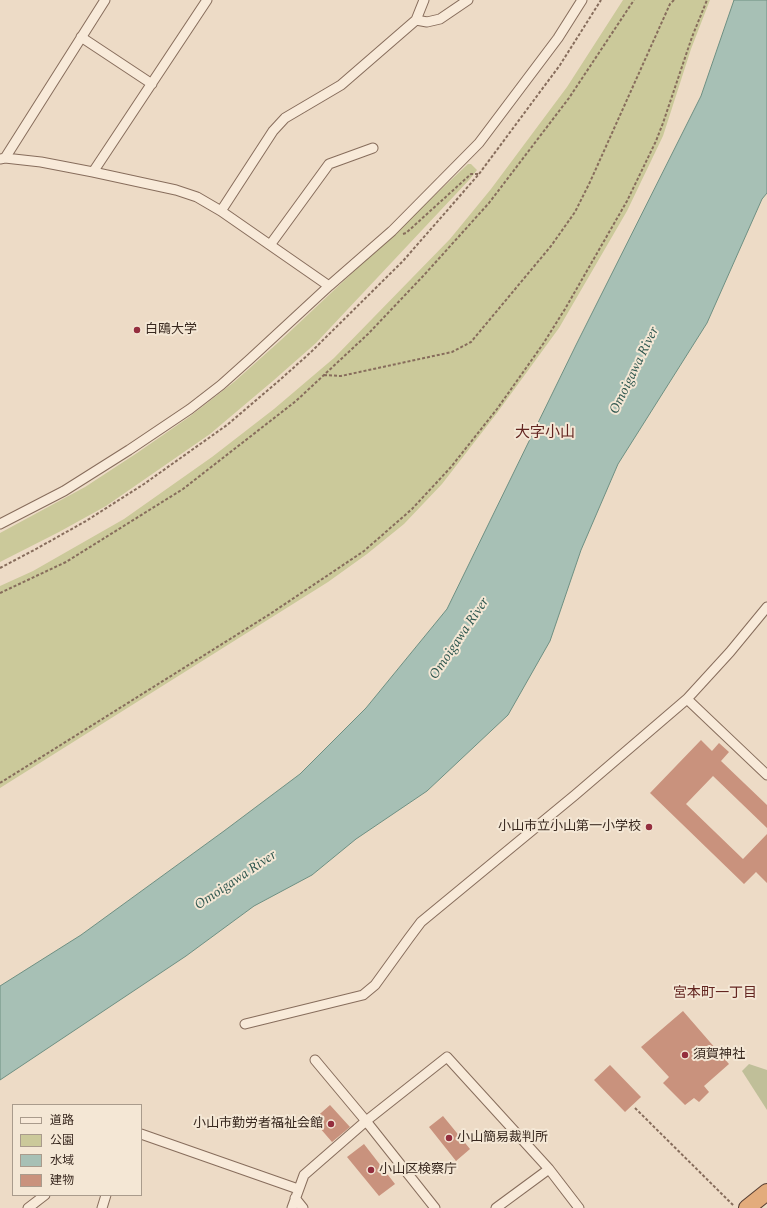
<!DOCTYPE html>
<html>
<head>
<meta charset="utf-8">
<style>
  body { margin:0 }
  #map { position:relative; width:767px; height:1208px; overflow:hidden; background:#eddbc6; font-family:Spectral,"Noto Sans JP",serif }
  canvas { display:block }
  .legend { position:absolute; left:12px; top:1104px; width:130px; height:92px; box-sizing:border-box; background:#f4e7d5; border:1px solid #a99b8c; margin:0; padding:5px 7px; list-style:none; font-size:12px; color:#38281f }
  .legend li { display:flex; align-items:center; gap:8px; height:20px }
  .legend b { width:20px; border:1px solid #a99b8c }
</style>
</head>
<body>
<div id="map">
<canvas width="767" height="1208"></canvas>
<ul class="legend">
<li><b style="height:5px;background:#f8ead9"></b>道路</li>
<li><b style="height:11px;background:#cbc99a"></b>公園</li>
<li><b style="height:11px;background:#a7c0b5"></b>水域</li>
<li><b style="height:11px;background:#c9927d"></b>建物</li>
</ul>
</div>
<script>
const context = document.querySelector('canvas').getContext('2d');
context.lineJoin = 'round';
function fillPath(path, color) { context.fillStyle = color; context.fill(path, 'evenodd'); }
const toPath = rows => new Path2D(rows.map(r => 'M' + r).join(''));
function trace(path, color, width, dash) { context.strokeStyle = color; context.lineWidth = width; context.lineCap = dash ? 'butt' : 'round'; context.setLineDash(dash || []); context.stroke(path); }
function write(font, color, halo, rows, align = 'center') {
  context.font = font + ' Spectral,"Noto Sans JP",serif'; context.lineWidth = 4; context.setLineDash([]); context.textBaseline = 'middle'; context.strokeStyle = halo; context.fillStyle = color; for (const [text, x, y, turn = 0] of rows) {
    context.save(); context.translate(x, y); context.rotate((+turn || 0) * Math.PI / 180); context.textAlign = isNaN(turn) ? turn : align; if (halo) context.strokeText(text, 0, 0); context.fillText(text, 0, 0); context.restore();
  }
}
const green = toPath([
  [623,0,710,0,691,49,663,136,627,211,559,328,497,413,442,484,404,524,367,554,328,582,0,788,0,586,33,571,124,519,212,457,274,409,334,358,450,239,491,189,567,87],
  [468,164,471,164,477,170,470,179,316,343,274,380,210,434,106,506,59,532,0,562,0,533,85,487,137,453,189,417,234,382,281,340]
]);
const cemetery = toPath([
  [749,1064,767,1070,767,1110,742,1071]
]);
const water = toPath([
  [734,0,767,0,767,193,762,199,707,323,618,464,581,550,550,641,508,715,427,791,356,839,312,875,254,906,186,956,0,1080,0,986,81,935,224,831,300,774,366,708,447,609,576,345,701,96,734,0]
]);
const building = toPath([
  [701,740,712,751,719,743,729,752,721,761,767,805,767,828,713,776,686,804,743,859,767,834,767,883,756,872,744,884,650,793],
  [683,1011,729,1064,704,1086,709,1092,699,1102,694,1098,685,1105,663,1083,669,1077,641,1047],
  [610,1065,641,1097,625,1112,594,1080],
  [330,1105,350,1127,332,1142,313,1120],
  [443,1116,470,1149,456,1161,429,1127],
  [364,1144,395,1184,379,1196,347,1157]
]);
const path = toPath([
  [403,234,406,233,471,174,479,174],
  [324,375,341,376,452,352,471,342,551,246,575,212,590,182,670,4,674,0],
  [0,568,36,549,86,521,144,484,227,425,282,378,310,353,403,261,479,174,560,65,601,0],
  [0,593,66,562,183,489,296,401,368,334,425,274,489,203,569,98,634,0],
  [0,783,270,614,364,551,412,509,451,467,497,409,543,344,565,309,627,201,656,141,663,123,692,37,707,0],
  [635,1108,734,1206]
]);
const minor = toPath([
  [416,20,427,22,440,19,468,0],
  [81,37,152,84],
  [5,158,105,0],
  [0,159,5,158,41,162,93,172,176,190,197,197,221,211,329,286],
  [93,172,207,0],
  [221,211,273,131,285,118,341,85,416,20,424,0],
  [270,245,329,164,373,148],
  [0,524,64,491,129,450,190,409,221,385,250,359,329,286,392,231,479,143,558,38,582,0],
  [687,699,767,775],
  [245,1024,363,995,375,985,409,938,421,922,575,795,687,699,730,652,767,607],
  [315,1060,366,1121,435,1208],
  [141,1134,298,1189],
  [295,1198,303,1208],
  [28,1208,45,1195],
  [102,1208,106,1195],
  [292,1208,304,1175,366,1121,447,1057,549,1169,579,1208],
  [496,1208,549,1169]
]);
const trunk = toPath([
  [747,1208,767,1192]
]);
const markers = [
  [137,330,4,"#942e3e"],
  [649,827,4,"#942e3e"],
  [685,1055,4,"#942e3e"],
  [331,1124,4,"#942e3e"],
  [449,1138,4,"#942e3e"],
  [371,1170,4,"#942e3e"]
];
const poiNames = [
  ["白鴎大学",145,330],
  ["小山市立小山第一小学校",641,827,"right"],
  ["須賀神社",693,1055],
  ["小山市勤労者福祉会館",323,1124,"right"],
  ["小山簡易裁判所",457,1138],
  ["小山区検察庁",379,1170]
];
const waterNames = [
  ["Omoigawa River",635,371,-64],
  ["Omoigawa River",460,639,-56],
  ["Omoigawa River",236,881,-34]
];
const neighbourhoodNames = [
  ["宮本町一丁目",715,994]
];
const quarterNames = [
  ["大字小山",545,434]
];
fillPath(green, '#cbc99a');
fillPath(cemetery, '#c0bf99');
fillPath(water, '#a7c0b5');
trace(water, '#6e8f82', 1);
fillPath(building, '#c9927d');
trace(minor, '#876d5c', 11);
trace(trunk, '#553c30', 18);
trace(path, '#876d5c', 2, [3, 2]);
trace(minor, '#f8ead9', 9);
trace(trunk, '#e3ac7c', 16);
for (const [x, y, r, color] of markers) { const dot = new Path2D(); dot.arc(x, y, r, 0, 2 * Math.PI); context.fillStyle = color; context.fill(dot); trace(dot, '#f4e7d5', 1.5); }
write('13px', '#38281f', '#f4e7d5', poiNames, 'left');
write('italic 14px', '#2f574f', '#f4e7d5', waterNames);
write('14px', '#632520', '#f4e7d5', neighbourhoodNames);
write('15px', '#632520', '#f4e7d5', quarterNames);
</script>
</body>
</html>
